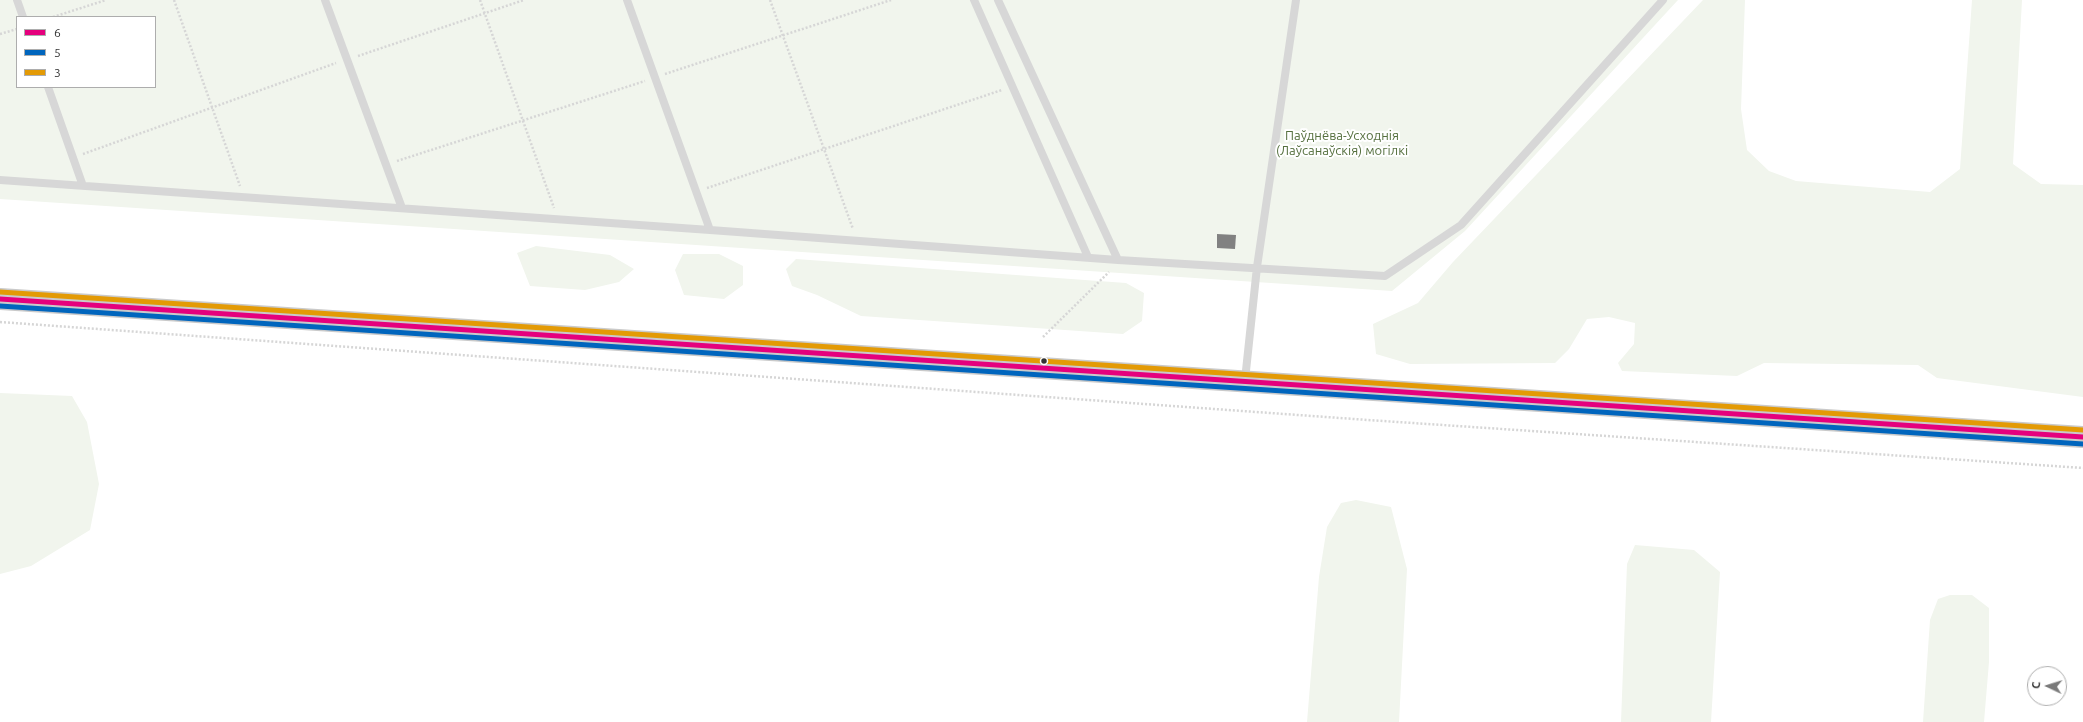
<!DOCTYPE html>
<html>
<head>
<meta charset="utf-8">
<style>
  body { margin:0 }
  #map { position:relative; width:2083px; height:722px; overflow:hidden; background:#fff; font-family:Ubuntu,sans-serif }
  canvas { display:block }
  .legend { position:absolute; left:16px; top:16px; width:140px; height:72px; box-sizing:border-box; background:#fff; border:1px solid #adadad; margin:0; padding:5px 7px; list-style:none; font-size:12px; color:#333 }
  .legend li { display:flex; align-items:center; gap:8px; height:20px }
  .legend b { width:20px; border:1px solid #adadad }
  .north { position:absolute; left:2027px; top:666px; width:40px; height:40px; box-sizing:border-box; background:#fff; border:1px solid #adadad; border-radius:50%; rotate:274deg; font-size:11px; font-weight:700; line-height:16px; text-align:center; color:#333 }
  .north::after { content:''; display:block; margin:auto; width:14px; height:18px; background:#7a7a7a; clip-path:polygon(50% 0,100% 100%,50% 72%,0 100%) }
</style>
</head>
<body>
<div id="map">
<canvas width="2083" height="722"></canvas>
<ul class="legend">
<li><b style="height:5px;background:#e5007d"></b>6</li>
<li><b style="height:5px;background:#0065bd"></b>5</li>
<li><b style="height:5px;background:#e39a05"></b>3</li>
</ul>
<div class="north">С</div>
</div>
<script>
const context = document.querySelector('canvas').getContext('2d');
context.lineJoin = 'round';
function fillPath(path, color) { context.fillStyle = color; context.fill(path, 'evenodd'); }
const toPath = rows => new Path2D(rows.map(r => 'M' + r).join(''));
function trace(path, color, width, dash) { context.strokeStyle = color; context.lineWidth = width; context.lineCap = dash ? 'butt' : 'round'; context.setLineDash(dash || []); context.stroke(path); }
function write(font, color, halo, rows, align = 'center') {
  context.font = font + ' Ubuntu,sans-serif'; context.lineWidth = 4; context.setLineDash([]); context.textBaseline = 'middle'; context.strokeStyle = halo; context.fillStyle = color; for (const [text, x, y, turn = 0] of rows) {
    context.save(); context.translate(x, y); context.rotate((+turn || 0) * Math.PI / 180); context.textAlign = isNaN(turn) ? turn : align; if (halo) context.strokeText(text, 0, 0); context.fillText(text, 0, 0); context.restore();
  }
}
const green = toPath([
  [0,0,1678,0,1465,231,1392,291,0,199],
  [17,17,155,17,155,87,17,87],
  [1703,0,1745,0,1741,109,1747,150,1769,171,1796,181,1930,192,1960,169,1972,0,2022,0,2013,164,2041,184,2083,185,2083,397,1937,378,1918,365,1764,363,1737,376,1622,371,1618,363,1634,344,1635,323,1609,317,1587,319,1569,349,1555,363,1410,364,1376,354,1373,324,1418,303,1453,262],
  [536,246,610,255,634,269,619,282,585,290,530,286,517,253],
  [683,254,719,254,743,266,743,285,724,299,684,295,675,270],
  [796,259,1126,283,1144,293,1142,321,1123,334,861,316,817,295,792,286,786,269],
  [0,393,72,396,87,422,99,484,90,530,31,566,0,574],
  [1356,500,1391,507,1407,569,1399,722,1307,722,1319,577,1327,527,1341,503],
  [1635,545,1694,550,1720,572,1711,722,1621,722,1627,564],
  [1950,595,1972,595,1989,608,1989,662,1984,722,1923,722,1930,620,1938,599]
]);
const building = toPath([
  [1217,234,1236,235,1235,249,1217,248]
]);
const path = toPath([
  [174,0,240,186],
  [480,0,554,208],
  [770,0,853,229],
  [53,17,106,0],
  [0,34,17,29],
  [358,56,524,0],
  [665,74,891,0],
  [83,154,336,63],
  [397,161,645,81],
  [707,188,1002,90],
  [0,322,1368,420,2083,468],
  [1043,337,1109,272]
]);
const service = toPath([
  [17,0,23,17],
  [325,0,402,208],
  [627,0,710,230,1118,260],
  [974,0,1088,257],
  [998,0,1118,260,1385,276,1461,225,1663,0],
  [48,87,83,186],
  [0,180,710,230],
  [1245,380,1257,267,1296,0]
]);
const primary = toPath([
  [0,299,2083,437]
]);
const bus1 = toPath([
  [0,299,2083,437]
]);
const bus2 = toPath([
  [0,306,2083,444]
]);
const bus3 = toPath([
  [0,292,2083,430]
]);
const markers = [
  [1044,361,3.5,"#333"]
];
const parkNames = [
  ["Паўднёва-Усходнія",1342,136],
  ["(Лаўсанаўскія) могілкі",1342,151]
];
fillPath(green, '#f1f5ed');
fillPath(building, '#818181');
trace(path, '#d6d6d6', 2.5, [2, 2]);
trace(service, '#d7d7d7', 8);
trace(primary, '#cacaca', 22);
trace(bus1, '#e5007d', 5);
trace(bus2, '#0065bd', 5);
trace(bus3, '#e39a05', 5);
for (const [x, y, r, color] of markers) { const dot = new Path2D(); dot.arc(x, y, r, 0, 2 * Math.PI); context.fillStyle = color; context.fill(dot); trace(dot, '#fff', 1.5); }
write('13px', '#56703f', '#fff', parkNames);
</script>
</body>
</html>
